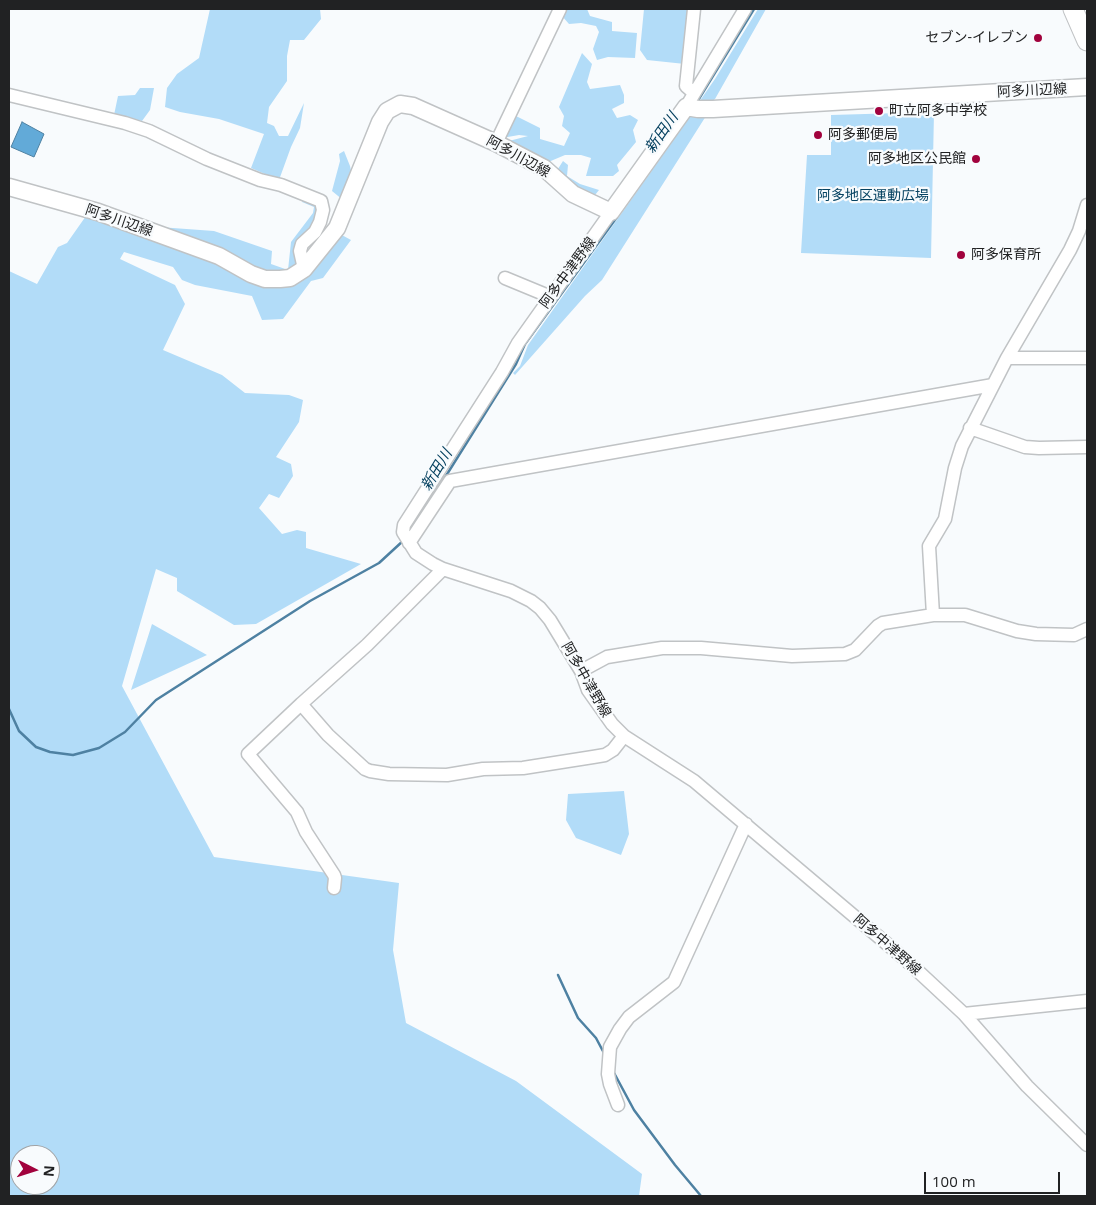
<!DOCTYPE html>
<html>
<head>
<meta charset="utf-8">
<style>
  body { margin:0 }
  #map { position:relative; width:1096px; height:1205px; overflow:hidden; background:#f8fbfd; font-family:"Open Sans",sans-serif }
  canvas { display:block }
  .frame { position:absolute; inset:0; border:10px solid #212223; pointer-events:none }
  .north { position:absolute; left:10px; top:1145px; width:50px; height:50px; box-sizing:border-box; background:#f8fbfd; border:1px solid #a2a4a6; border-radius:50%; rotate:95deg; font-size:14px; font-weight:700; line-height:20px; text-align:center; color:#212223 }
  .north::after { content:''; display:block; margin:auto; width:18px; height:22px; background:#a1023d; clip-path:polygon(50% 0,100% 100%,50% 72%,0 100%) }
  .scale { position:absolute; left:924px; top:1172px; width:136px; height:22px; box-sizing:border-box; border:2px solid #212223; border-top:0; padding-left:6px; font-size:15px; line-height:18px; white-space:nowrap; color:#212223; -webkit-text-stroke:4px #f8fbfd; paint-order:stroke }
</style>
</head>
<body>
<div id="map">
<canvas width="1096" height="1205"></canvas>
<div class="frame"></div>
<div class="north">N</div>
<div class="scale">100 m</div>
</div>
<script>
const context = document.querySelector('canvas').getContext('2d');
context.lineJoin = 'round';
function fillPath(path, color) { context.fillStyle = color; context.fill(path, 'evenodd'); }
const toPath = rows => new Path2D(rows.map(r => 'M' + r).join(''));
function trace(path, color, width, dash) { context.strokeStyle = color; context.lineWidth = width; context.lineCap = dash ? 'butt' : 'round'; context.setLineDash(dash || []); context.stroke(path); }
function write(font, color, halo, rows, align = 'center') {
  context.font = font + ' "Open Sans","Noto Sans JP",sans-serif'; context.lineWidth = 4.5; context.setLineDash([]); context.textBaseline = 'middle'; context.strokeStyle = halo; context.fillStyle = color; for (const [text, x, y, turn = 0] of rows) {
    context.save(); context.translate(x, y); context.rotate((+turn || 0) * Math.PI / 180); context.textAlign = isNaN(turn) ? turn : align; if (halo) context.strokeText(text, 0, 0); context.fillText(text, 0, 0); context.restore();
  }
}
const green = toPath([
  [210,9,320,9,321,19,304,40,290,40,287,56,287,81,269,107,267,123,274,126,279,136,288,136,304,103,300,128,291,147,279,180,251,168,264,134,219,119,180,112,165,107,167,88,177,74,199,58],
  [564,9,587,9,590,16,612,22,612,31,637,33,635,58,608,57,597,60,593,49,599,32,596,26,581,23,569,24,562,16],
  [644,9,690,9,685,64,647,60,640,50],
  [758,9,766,9,715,99,708,104,699,102,715,79],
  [582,53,592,64,587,82,590,89,620,85,624,95,624,103,612,109,617,118,630,115,638,120,633,130,636,142,617,165,619,171,613,176,586,176,591,158,581,155,565,155,546,163,509,141,528,136,519,135,502,138,514,115,540,128,540,139,564,146,570,133,562,126,564,116,559,107],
  [140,88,154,88,150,110,142,121,114,115,118,96,135,95],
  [934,112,931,258,801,253,807,155,831,155,831,115],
  [692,114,706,116,602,280,585,296,515,375,513,373,520,366,528,345],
  [344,151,350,166,352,175,343,200,332,191,340,161,339,154],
  [563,161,568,165,567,176,580,184,599,190,591,200,556,172],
  [304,198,319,204,319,210,299,268,340,234,351,240,323,278,311,281,283,319,262,320,252,296,195,285,182,280,173,267,124,252,120,259,175,285,185,304,163,350,222,375,245,393,289,395,303,400,299,422,276,457,291,464,293,476,279,498,269,494,259,508,282,534,297,530,306,532,306,548,361,564,256,624,234,625,177,591,177,578,156,569,122,686,214,857,399,883,393,950,406,1023,516,1081,642,1174,639,1196,9,1196,9,271,37,284,58,247,67,243,86,216,159,227,214,231,272,251,271,264,288,270,291,242,313,213,314,207,302,202],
  [20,1155,50,1155,50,1185,20,1185],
  [152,624,207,655,131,690],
  [624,791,629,834,621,855,576,838,566,820,568,794]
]);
const water = toPath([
  [22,122,44,134,34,157,11,147,22,122]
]);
const stream = toPath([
  [697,102,754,9],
  [444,479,516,364,525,344,617,217],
  [9,709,19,731,36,747,50,752,73,755,99,748,125,732,156,700,310,601,379,563,404,540],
  [558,975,578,1018,596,1038,605,1055],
  [613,1071,634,1110,675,1165,701,1196]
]);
const minor = toPath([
  [694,9,686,86,694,93],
  [9,95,125,123,149,131,207,159,260,180,281,185,321,201,323,210,320,222,315,232,302,244,300,251,304,269],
  [686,107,745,9],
  [496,143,560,9],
  [611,212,518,343,502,372,404,525,403,532,416,553,433,564,443,569,511,591,531,601,540,608,550,620,581,671,588,690,612,724,624,736,694,781,906,960,964,1014,1027,1086,1087,1145],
  [505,278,551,297],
  [1007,358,1087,358],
  [970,428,1025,447,1039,448,1087,447],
  [409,543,450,481,993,385],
  [933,615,929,546,945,519,955,468,962,446,1007,358,1070,250,1079,231,1087,205],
  [581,671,607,657,662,648,701,648,792,656,845,654,855,650,878,626,883,623,933,615,965,615,1017,631,1036,634,1074,635,1087,629],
  [301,704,328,735,365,769,370,771,389,774,447,775,483,769,523,768,593,757,605,755,613,750,624,736],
  [334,888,335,878,334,875,306,832,297,812,248,754,301,704,367,645,443,569],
  [964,1014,1087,1001],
  [618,1105,610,1084,608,1074,610,1047,620,1029,629,1017,674,982,746,824]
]);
const major = toPath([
  [9,187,98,212,219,256,251,274,265,279,280,279,290,278,304,269,337,228,380,122,387,111,400,104,413,106,496,143,544,168,573,194,611,212,686,107,698,109,713,109,1087,87]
]);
const highway = toPath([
  [1073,9,1087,41]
]);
const markers = [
  [1038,38,5,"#a1023d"],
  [879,111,5,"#a1023d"],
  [818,135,5,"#a1023d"],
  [976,159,5,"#a1023d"],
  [961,255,5,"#a1023d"]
];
const poiNames = [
  ["セブン-イレブン",1028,38,"right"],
  ["町立阿多中学校",889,111],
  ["阿多郵便局",828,135],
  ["阿多地区公民館",966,159,"right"],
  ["阿多保育所",971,255]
];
const streetNames = [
  ["阿多川辺線",1032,91,-3],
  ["阿多川辺線",518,157,29],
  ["阿多川辺線",119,221,19],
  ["阿多中津野線",568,273,-54],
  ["阿多中津野線",586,680,60],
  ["阿多中津野線",887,945,41]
];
const parkNames = [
  ["阿多地区運動広場",873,196]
];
const waterNames = [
  ["新田川",662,133,-55],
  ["新田川",437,470,-59]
];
fillPath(green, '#b2dcf8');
fillPath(water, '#62aad8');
trace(water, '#4e81a2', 1);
trace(stream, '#4e81a2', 2.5);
trace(minor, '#c0c3c5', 15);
trace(major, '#c0c3c5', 19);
trace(highway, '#c0c3c5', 21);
trace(minor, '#fff', 12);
trace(major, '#fff', 16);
trace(highway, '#fff', 19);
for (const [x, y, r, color] of markers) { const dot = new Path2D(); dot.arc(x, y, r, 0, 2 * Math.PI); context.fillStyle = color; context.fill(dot); trace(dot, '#f8fbfd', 2); }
write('14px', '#212223', '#f8fbfd', poiNames, 'left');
write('14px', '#212223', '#f8fbfd', streetNames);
write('14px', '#064362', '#f8fbfd', parkNames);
write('italic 15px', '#003d5c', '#f8fbfd', waterNames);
</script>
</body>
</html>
